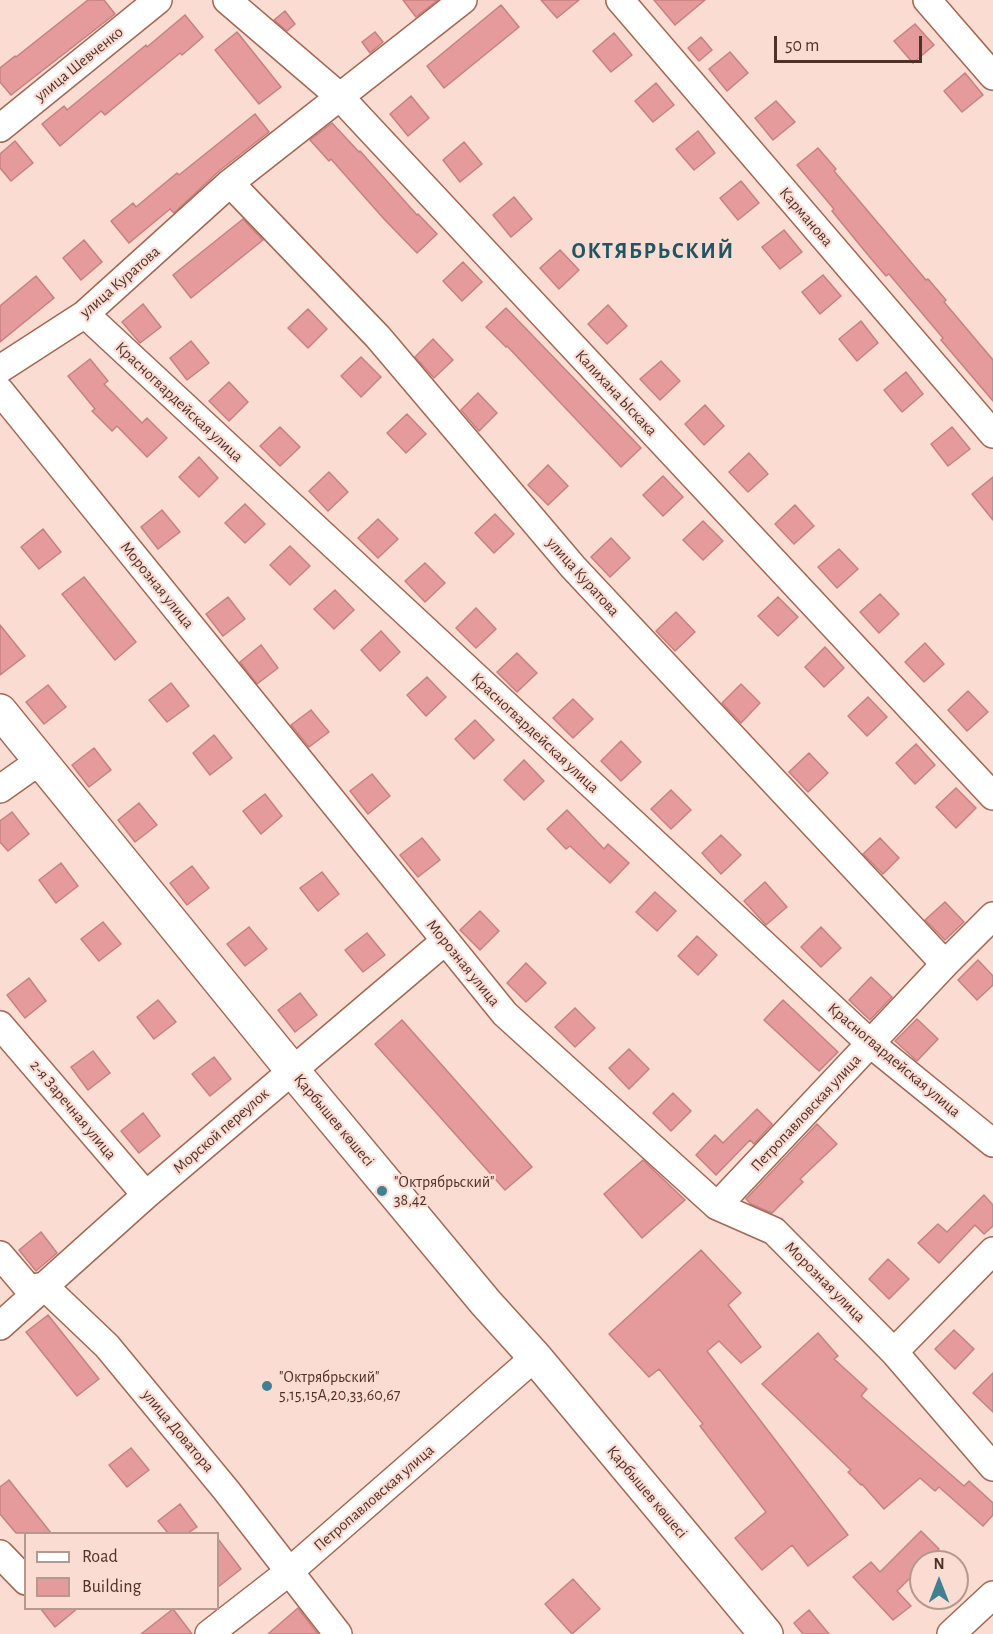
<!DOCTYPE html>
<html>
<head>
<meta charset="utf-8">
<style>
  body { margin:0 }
  #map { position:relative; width:993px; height:1634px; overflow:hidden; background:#fadcd2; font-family:"Alegreya Sans",sans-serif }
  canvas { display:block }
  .legend { position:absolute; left:24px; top:1532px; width:195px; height:78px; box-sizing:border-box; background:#fadcd2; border:2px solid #b5988e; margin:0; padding:8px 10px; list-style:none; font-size:18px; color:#4e3128 }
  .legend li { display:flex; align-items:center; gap:12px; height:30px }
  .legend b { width:30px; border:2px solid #b5988e }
  .north { position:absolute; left:909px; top:1550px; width:60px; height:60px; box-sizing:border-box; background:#fadcd2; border:2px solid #b5988e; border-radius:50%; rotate:0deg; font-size:16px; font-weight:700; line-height:24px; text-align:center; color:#4e3128 }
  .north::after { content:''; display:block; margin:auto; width:21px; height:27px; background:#3f8093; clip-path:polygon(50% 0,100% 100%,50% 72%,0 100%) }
  .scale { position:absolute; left:774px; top:36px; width:148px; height:27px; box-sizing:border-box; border:3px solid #4e3128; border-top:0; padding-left:8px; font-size:18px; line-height:21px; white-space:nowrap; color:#4e3128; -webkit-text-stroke:4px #fadcd2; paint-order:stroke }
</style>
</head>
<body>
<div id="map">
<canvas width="993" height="1634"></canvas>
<ul class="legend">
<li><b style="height:8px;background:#fff"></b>Road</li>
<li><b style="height:16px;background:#e59b9b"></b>Building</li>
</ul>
<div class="north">N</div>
<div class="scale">50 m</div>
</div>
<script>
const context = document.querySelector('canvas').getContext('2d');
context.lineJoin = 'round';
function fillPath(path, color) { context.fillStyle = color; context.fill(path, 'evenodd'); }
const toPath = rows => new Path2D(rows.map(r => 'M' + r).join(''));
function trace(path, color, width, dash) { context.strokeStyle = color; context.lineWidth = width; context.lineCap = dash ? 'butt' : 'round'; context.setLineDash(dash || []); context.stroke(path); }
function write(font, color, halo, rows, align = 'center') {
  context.font = font + ' "Alegreya Sans",sans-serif'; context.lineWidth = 4.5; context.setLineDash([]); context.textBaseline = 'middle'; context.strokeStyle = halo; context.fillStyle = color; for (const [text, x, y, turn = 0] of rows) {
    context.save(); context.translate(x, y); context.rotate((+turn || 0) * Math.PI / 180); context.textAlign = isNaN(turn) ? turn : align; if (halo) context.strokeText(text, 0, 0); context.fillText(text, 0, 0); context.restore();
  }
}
const building = toPath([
  [88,0,104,0,115,14,11,95,0,82,0,68,15,56,16,57,88,0],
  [403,0,438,0,416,17,403,0],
  [541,0,579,0,557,18,541,0],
  [654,0,705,0,675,25,654,0],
  [501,5,519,27,444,88,427,66,501,5],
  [285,11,295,24,287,31,274,20,285,11],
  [185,15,203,37,182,55,180,53,105,115,101,111,60,146,42,124,64,106,67,110,146,45,147,47,185,15],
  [915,24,934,45,913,63,894,41,915,24],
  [237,32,281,87,259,104,215,50,237,32],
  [375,32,383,42,370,53,362,42,375,32],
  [614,33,632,55,611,72,593,51,614,33],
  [701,37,712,50,699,61,688,48,701,37],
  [730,52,748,73,727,91,709,69,730,52],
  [965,73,983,95,962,112,944,91,965,73],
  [656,83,674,105,653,122,635,101,656,83],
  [411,96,429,118,408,136,390,114,411,96],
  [776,101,795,122,773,140,755,118,776,101],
  [255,114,269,132,219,171,174,213,170,209,129,243,111,221,133,203,136,207,177,173,179,175,255,114],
  [332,123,359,152,360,151,417,215,418,214,437,234,417,253,384,219,331,159,329,161,310,140,332,123],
  [698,131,715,153,694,170,676,149,698,131],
  [15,141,33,163,11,181,0,168,0,154,15,141],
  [464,142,482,164,460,182,443,160,464,142],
  [818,148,836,169,834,171,926,280,928,279,946,300,944,302,993,360,993,401,941,340,943,338,889,274,886,276,868,255,832,211,834,209,797,165,818,148],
  [741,181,759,203,738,220,720,198,741,181],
  [514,197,532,219,511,237,493,215,514,197],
  [243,219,263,240,191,298,173,275,243,219],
  [784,230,802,252,780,269,762,247,784,230],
  [84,240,102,262,81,280,63,258,84,240],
  [560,250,579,270,559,289,540,268,560,250],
  [463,262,482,282,462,301,443,281,463,262],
  [823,275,841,296,820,314,802,292,823,275],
  [36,276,54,298,0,342,0,306,36,276],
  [143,304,161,327,140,343,122,322,143,304],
  [608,305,627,326,607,344,588,324,608,305],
  [506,308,641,448,621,467,507,346,506,347,486,327,506,308],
  [308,309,327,329,308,348,288,328,308,309],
  [861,321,878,343,857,361,839,339,861,321],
  [433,339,453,360,434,378,415,357,433,339],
  [191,341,209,363,187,380,170,358,191,341],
  [361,357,381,377,361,397,341,376,361,357],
  [90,359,108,381,104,384,142,423,147,418,167,438,147,457,117,426,112,431,92,411,95,409,68,376,90,359],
  [661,361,680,381,660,400,640,379,661,361],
  [906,372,923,394,902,412,884,390,906,372],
  [229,382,248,402,229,421,209,401,229,382],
  [478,393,497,413,479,431,461,410,478,393],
  [705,405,724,426,704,445,685,424,705,405],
  [407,414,426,434,406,453,387,433,407,414],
  [280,427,300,447,280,466,260,446,280,427],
  [952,427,970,449,948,466,931,444,952,427],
  [749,453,768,474,748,492,729,472,749,453],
  [199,457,218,478,199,497,179,477,199,457],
  [548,465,568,486,548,505,528,485,548,465],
  [329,472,348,492,328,511,309,491,329,472],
  [663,476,683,497,663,516,643,495,663,476],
  [993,477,993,520,972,494,993,477],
  [245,504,265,524,245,543,225,523,245,504],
  [795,505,814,526,794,544,775,524,795,505],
  [162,510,180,532,158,549,141,527,162,510],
  [495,514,514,534,494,553,475,533,495,514],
  [378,519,398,539,378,558,358,538,378,519],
  [703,521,723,541,703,560,683,540,703,521],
  [43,529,61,552,39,569,21,547,43,529],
  [611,538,630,558,610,577,591,557,611,538],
  [290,546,310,566,290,585,270,565,290,546],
  [839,549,858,569,837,588,818,567,839,549],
  [425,563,445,583,425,602,405,581,425,563],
  [84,577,136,642,115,660,62,594,84,577],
  [335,590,354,610,334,629,314,609,335,590],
  [880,594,899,614,879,633,860,612,880,594],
  [228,597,245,619,223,636,206,614,228,597],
  [778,597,798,617,778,636,758,616,778,597],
  [476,608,496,629,476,648,456,628,476,608],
  [676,612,695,632,675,651,656,631,676,612],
  [0,625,25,656,0,675,0,625],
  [381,631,400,652,380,671,361,650,381,631],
  [925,643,944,664,924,682,905,662,925,643],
  [261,645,278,668,257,684,240,662,261,645],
  [825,647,844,668,824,687,805,667,825,647],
  [517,653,537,673,517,692,497,672,517,653],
  [427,677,446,697,426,716,407,695,427,677],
  [171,683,189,706,167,722,149,700,171,683],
  [741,684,760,703,741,723,722,703,741,684],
  [48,685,66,707,44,724,26,702,48,685],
  [968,691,988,712,967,731,948,710,968,691],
  [868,697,887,717,867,736,848,716,868,697],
  [573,699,593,719,573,738,553,718,573,699],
  [311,710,329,732,309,747,291,725,311,710],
  [475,720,494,740,474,759,455,739,475,720],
  [214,735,232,758,210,775,193,753,214,735],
  [621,741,641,762,621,781,601,761,621,741],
  [916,744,935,765,915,784,896,763,916,744],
  [94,748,111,770,89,787,72,765,94,748],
  [809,753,828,773,808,792,789,772,809,753],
  [524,760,544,781,524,800,504,780,524,760],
  [372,774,390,796,368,814,350,791,372,774],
  [956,788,976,808,956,828,936,807,956,788],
  [671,790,691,810,671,829,651,809,671,790],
  [265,794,282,816,261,834,243,811,265,794],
  [139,803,157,825,135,842,118,820,139,803],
  [567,810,604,849,608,844,629,863,610,883,570,846,566,849,547,829,567,810],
  [12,812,29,834,8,851,0,842,0,821,12,812],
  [721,835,741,855,721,874,702,853,721,835],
  [422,838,440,860,418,877,400,855,422,838],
  [880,838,899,858,883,874,863,854,880,838],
  [61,863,78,886,56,903,39,880,61,863],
  [192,866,209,888,187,905,170,883,192,866],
  [322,872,339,894,318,911,300,888,322,872],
  [765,882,787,907,766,925,744,901,765,882],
  [655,892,676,911,657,931,636,912,655,892],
  [945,902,964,922,945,940,925,920,945,902],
  [480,911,499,931,480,950,460,930,480,911],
  [103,922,121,944,99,961,81,939,103,922],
  [249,927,267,949,245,966,227,944,249,927],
  [821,927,841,948,821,967,801,947,821,927],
  [367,933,385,955,363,972,345,950,367,933],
  [697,936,717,955,698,975,678,956,697,936],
  [978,960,993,976,993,985,977,1000,958,980,978,960],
  [526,963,546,983,526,1002,507,983,526,963],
  [871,977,892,997,870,1020,849,1000,871,977],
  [29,978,46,1001,25,1018,7,995,29,978],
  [300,993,317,1015,295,1032,278,1010,300,993],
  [158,1000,176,1022,154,1039,137,1017,158,1000],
  [783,1000,838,1052,819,1071,764,1020,783,1000],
  [575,1008,595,1028,575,1047,555,1027,575,1008],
  [917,1019,938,1039,917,1061,895,1041,917,1019],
  [402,1020,532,1167,505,1190,375,1044,402,1020],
  [629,1049,649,1069,629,1089,609,1068,629,1049],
  [93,1051,110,1073,88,1090,71,1067,93,1051],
  [214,1057,231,1079,210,1096,192,1074,214,1057],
  [673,1093,691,1111,671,1131,653,1113,673,1093],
  [757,1109,772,1124,754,1144,750,1140,716,1175,696,1155,715,1135,723,1143,757,1109],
  [143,1113,160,1136,139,1153,121,1131,143,1113],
  [817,1124,837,1144,800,1179,803,1182,772,1213,751,1204,746,1199,817,1124],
  [643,1160,685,1200,642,1238,604,1194,643,1160],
  [984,1195,993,1205,993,1226,984,1234,975,1225,939,1263,918,1243,938,1224,947,1232,984,1195],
  [41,1232,57,1253,36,1271,19,1250,41,1232],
  [701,1250,741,1293,728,1305,761,1347,741,1363,719,1341,707,1351,848,1535,808,1566,792,1545,762,1570,735,1538,766,1512,700,1426,703,1424,659,1369,649,1377,609,1334,701,1250],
  [888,1259,909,1279,889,1299,869,1279,888,1259],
  [48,1315,99,1379,77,1396,26,1332,48,1315],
  [954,1330,974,1349,955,1369,935,1349,954,1330],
  [818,1333,838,1356,834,1359,867,1389,861,1396,964,1486,969,1481,993,1503,993,1515,983,1526,939,1487,935,1491,920,1478,884,1509,862,1484,861,1485,848,1472,851,1470,762,1384,818,1333],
  [993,1373,993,1412,973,1393,993,1373],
  [131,1448,149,1470,127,1487,109,1465,131,1448],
  [9,1480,51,1533,16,1533,0,1514,0,1487,9,1480],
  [180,1504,197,1527,188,1533,168,1533,158,1521,180,1504],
  [921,1531,939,1549,926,1562,921,1562,921,1567,897,1591,911,1606,893,1620,853,1577,871,1562,880,1572,921,1531],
  [218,1539,241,1569,218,1587,218,1539],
  [573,1579,600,1609,572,1634,545,1604,573,1579],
  [40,1608,78,1608,55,1627,40,1608],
  [298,1608,318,1634,268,1634,298,1608],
  [173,1609,192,1634,141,1634,173,1609],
  [809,1610,829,1634,803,1634,794,1623,809,1610]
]);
const minor = toPath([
  [227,0,339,96,993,796],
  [620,0,993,434],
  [927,0,993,76],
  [0,128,158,0],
  [230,183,378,337,573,567,945,964],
  [85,314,871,1044,993,1143],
  [0,369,85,314,230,183,463,0],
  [0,391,505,1014,717,1206,774,1231,894,1352,993,1467],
  [0,789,41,760],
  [0,1025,146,1195],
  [717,1206,945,964,993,916],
  [0,1255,29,1289,44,1286,107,1346,226,1490,338,1634],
  [0,1326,146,1195,445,941],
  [894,1352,993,1251],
  [0,1554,26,1581],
  [209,1634,290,1571,535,1357],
  [951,1634,993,1595]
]);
const major = toPath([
  [0,711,292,1070,486,1303,535,1357,766,1634]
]);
const markers = [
  [382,1191,6,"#3f8093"],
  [267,1386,6,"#3f8093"]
];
const streetNames = [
  ["улица Шевченко",79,64,-39],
  ["Карманова",806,217,49],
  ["улица Куратова",120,282,-41],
  ["Калихана Ыскака",616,393,47],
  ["Красногвардейская улица",179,402,43],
  ["улица Куратова",583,577,48],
  ["Морозная улица",157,585,51],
  ["Красногвардейская улица",535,733,43],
  ["Морозная улица",463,963,51],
  ["Красногвардейская улица",894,1060,40],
  ["2-я Заречная улица",73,1110,50],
  ["Петропавловская улица",806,1113,-47],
  ["Қарбышев көшесі",334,1120,50],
  ["Морской переулок",221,1131,-41],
  ["Морозная улица",825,1282,45],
  ["улица Доватора",178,1431,50],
  ["Қарбышев көшесі",647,1492,50],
  ["Петропавловская улица",374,1498,-41]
];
const poiNames = [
  ["\"Октрябрьский\"",394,1182],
  ["38,42",394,1200],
  ["\"Октрябрьский\"",279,1377],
  ["5,15,15А,20,33,60,67",279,1395]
];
const districtNames = [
  ["ОКТЯБРЬСКИЙ",653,251]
];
fillPath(building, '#e59b9b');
trace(building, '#c88080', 1.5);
trace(minor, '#a66650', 30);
trace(major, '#a66650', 36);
trace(minor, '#fff', 27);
trace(major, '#fff', 33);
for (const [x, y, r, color] of markers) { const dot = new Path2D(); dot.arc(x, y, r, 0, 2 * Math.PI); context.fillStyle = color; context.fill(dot); trace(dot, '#fadcd2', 2); }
write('16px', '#4e3128', '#fadcd2', streetNames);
write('16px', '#4e3128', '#fadcd2', poiNames, 'left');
context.letterSpacing = '1.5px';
write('bold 22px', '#205563', '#fadcd2', districtNames);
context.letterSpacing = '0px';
</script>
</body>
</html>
